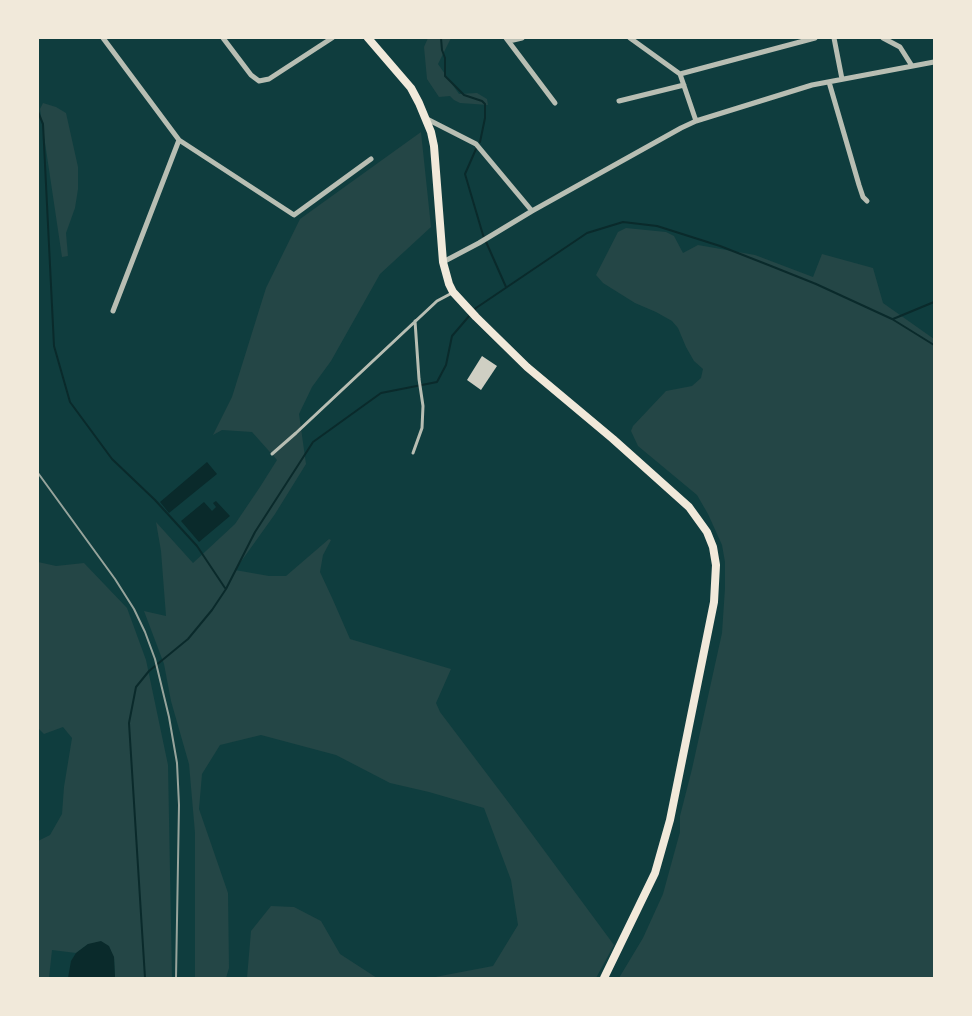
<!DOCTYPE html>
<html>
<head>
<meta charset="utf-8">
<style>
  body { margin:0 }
  #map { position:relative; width:972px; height:1016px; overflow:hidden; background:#0f3d3e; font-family:Inter,sans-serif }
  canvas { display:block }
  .frame { position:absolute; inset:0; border:39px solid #f1e9da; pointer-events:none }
</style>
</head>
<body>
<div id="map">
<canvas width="972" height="1016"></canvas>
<div class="frame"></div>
</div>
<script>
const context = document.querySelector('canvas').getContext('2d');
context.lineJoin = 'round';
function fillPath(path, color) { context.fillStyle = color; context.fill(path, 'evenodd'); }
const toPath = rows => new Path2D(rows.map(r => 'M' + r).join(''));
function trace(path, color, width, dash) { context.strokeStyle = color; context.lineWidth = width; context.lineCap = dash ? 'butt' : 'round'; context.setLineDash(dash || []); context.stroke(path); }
const green = toPath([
  [428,38,451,38,438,64,459,94,477,93,487,99,488,105,460,103,454,100,450,96,439,97,427,79,424,47],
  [43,103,56,107,66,113,78,167,78,189,75,208,66,233,68,256,62,257,40,109],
  [421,132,431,227,380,274,331,361,312,387,299,414,306,464,275,514,235,570,269,576,286,576,329,539,331,540,323,555,320,572,333,600,350,639,451,669,436,703,440,712,515,811,614,945,596,978,430,978,493,966,518,925,511,880,484,808,429,792,390,783,336,755,261,735,220,745,202,774,199,809,228,893,229,968,226,978,195,978,195,833,189,764,171,701,164,664,144,611,166,616,161,551,156,522,193,563,235,524,260,487,277,460,252,432,222,430,213,435,232,397,266,288,300,219],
  [626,228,666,232,674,236,683,253,698,245,755,255,813,277,822,254,873,268,883,303,934,339,934,978,619,978,643,938,663,894,680,832,680,816,692,769,722,633,725,588,725,562,722,545,708,514,697,495,638,446,631,431,633,426,666,391,692,386,701,378,703,369,694,361,686,347,678,328,672,321,656,312,635,303,603,283,596,275,618,232],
  [38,562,56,566,84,563,127,608,146,660,168,765,172,978,115,978,114,957,88,944,76,953,52,950,49,978,38,978,38,841,50,835,62,814,64,787,72,738,63,727,44,734,38,728],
  [271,906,294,907,321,921,340,954,377,978,247,978,251,931]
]);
const water = toPath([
  [207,462,217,474,169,513,160,502],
  [216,501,230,516,199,542,181,521,204,502,212,511,216,507,213,503],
  [101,941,109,946,114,957,115,978,68,978,71,961,76,953,88,944]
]);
const stream = toPath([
  [441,38,442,50,445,58,445,76,464,95,482,101,485,104,485,118,480,142],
  [38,112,43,124,54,346,70,402,112,459,155,500,197,546,225,588],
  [476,149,465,174,483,235,506,287],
  [893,319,934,302],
  [145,978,129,723,136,687,149,671,188,639,212,610,226,589,255,532,313,442,381,393,437,382,446,365,452,336,476,308,587,233,623,222,657,226,720,246,771,266,816,284,892,319,934,345]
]);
const building = toPath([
  [482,356,497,366,481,390,467,380]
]);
const service = toPath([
  [413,453,422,428,423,406,419,379,415,321],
  [272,454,296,433,437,301,452,293]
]);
const minor = toPath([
  [103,38,179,140,294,215,371,159],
  [223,38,251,75,259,81,269,79,332,38],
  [506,38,555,103],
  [630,38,680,74,696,121],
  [834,38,842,79],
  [883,38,900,47,912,66],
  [509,41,522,38],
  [680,74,815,38],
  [829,82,859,185,863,197,867,201],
  [619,101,684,85],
  [425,118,476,144,532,211],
  [443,262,479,243,532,211,681,128,696,121,812,85,934,62],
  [113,311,179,140]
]);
const secondary = toPath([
  [368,38,411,88,419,103,431,132,434,146,443,262,449,284,453,292,476,317,527,367,613,439,689,507,707,532,713,547,716,565,714,602,670,820,655,873,604,978]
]);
const rail = toPath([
  [38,473,115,579,134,609,145,632,155,659,169,717,177,763,179,805,176,978]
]);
fillPath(green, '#244646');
fillPath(water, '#0a2a2b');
trace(stream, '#0a2a2b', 2);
fillPath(building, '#cfcfc3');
trace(service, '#b8beb3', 3);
trace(minor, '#b8beb3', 5);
trace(secondary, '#f1e9da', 8);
trace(rail, '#97a49c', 2);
</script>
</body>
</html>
